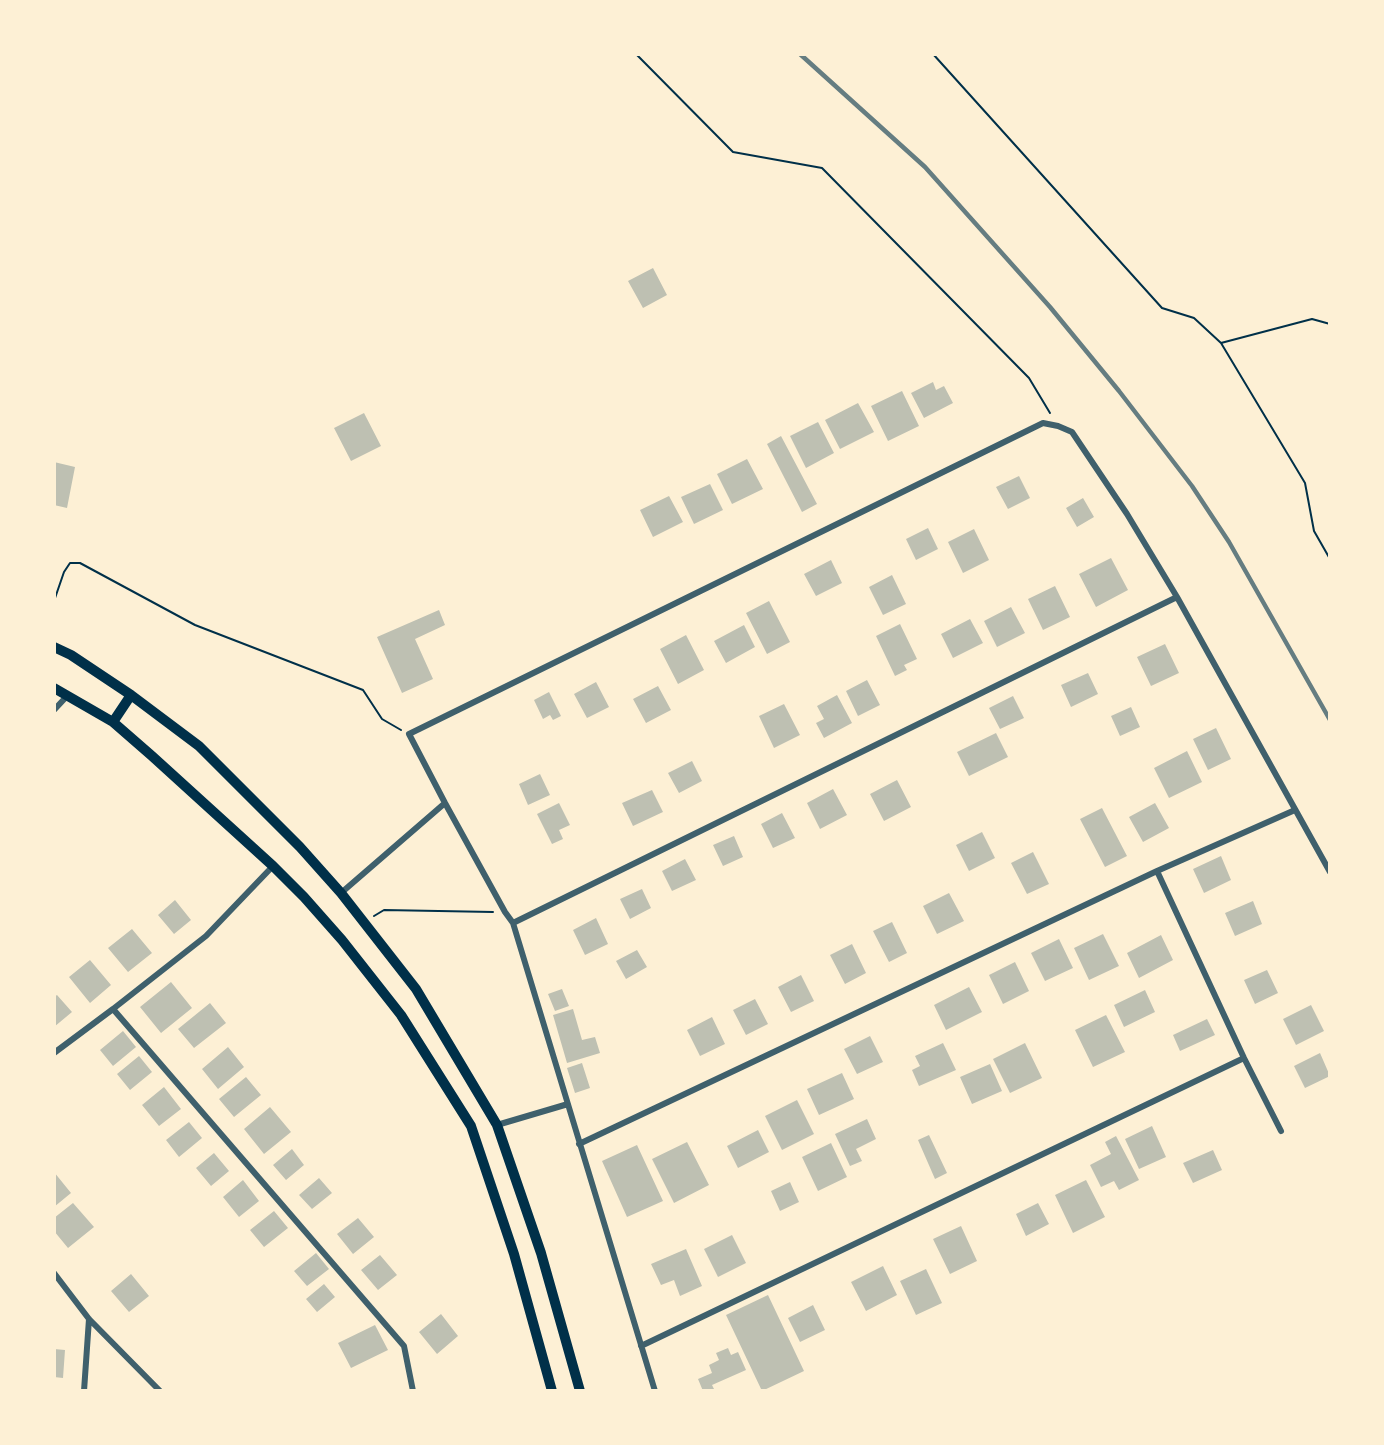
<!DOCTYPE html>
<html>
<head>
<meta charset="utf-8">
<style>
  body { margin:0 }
  #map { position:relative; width:1384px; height:1445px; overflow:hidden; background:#fdf0d5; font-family:Lato,sans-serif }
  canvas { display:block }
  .frame { position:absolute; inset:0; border:56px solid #fdf0d5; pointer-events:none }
</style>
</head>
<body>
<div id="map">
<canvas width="1384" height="1445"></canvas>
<div class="frame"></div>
</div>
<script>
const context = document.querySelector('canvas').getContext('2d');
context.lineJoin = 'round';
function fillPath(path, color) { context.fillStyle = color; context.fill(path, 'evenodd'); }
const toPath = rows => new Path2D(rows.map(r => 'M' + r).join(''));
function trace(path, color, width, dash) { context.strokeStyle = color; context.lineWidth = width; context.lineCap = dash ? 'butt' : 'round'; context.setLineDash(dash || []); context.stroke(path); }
const building = toPath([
  [653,268,667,295,643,308,628,281],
  [933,382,936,390,944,386,953,403,924,418,911,393],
  [902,391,919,426,888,441,871,406],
  [858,403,874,432,840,449,825,420],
  [364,413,381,446,351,461,334,428],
  [818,422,834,453,806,468,790,436],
  [781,436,817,504,802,512,767,444],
  [747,459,763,489,732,504,717,474],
  [54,462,75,467,67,508,54,505],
  [1019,476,1030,498,1008,509,996,487],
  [710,484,723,510,694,524,681,497],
  [669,496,683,522,653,537,640,510],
  [1083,498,1094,517,1077,527,1066,508],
  [928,528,938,549,916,560,906,539],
  [974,529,989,560,963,573,948,542],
  [1111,558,1128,590,1096,607,1079,574],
  [831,560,842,583,816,596,804,574],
  [892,575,906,604,883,615,869,587],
  [1055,586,1070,617,1043,630,1028,599],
  [769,601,790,642,767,654,746,613],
  [1011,607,1025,633,997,647,984,621],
  [439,610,445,625,415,639,433,679,402,693,377,637],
  [970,619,983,643,953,658,941,634],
  [900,624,917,659,904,665,907,670,895,676,876,636],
  [744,625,755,647,726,663,714,641],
  [686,635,704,670,678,684,660,649],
  [1165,644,1179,673,1151,686,1137,657],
  [1088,673,1098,694,1071,707,1061,685],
  [867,680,880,705,858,716,846,691],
  [596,682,609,707,587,718,574,694],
  [658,686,671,710,646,723,633,699],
  [549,692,561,716,553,720,550,715,543,719,534,700],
  [837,695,852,723,824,738,816,723,824,719,817,706],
  [1013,696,1024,718,1000,729,989,708],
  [784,704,800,735,774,748,759,716],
  [1131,707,1140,727,1120,736,1111,716],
  [1216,728,1231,759,1208,770,1193,739],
  [996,733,1008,757,969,776,957,752],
  [1187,751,1202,782,1169,798,1154,768],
  [692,761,702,781,679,793,668,773],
  [540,774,550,795,528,805,519,784],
  [897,780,911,807,884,821,870,794],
  [833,789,847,815,820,829,807,803],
  [652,790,663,812,633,826,622,803],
  [559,803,570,825,559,830,563,839,552,844,537,814],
  [1155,803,1169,828,1143,842,1129,817],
  [1102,808,1127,856,1105,867,1080,819],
  [782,813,795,838,773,848,761,824],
  [982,832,995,858,969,871,956,845],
  [734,836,743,857,723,866,713,845],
  [1033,852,1049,884,1027,894,1011,863],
  [1221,856,1231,880,1204,893,1193,869],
  [685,859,696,880,672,891,662,871],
  [642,889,651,908,630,919,620,899],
  [949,893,964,921,937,934,923,906],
  [175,900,191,920,174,934,158,915],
  [1253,901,1262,924,1235,936,1225,913],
  [596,918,608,944,585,955,573,930],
  [892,922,907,953,889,962,873,931],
  [132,929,152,953,128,972,108,948],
  [1103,934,1119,966,1089,980,1074,948],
  [1161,935,1173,960,1139,978,1127,953],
  [1059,939,1073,968,1045,981,1031,953],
  [852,944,866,973,845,984,830,955],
  [637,950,647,967,626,979,616,961],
  [90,960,111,985,90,1003,69,977],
  [1015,962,1029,991,1003,1004,989,975],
  [1267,970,1278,993,1255,1004,1244,980],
  [801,975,814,1001,791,1012,778,987],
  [171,982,192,1008,161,1033,140,1007],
  [969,987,982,1012,946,1030,934,1005],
  [562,989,569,1006,555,1011,548,994],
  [1145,990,1155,1012,1124,1027,1114,1005],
  [57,995,72,1012,54,1027,54,997],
  [755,999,768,1024,746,1035,733,1010],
  [210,1003,226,1023,194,1048,178,1029],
  [1311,1005,1324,1031,1296,1045,1283,1019],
  [573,1009,582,1040,595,1037,600,1053,567,1063,553,1015],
  [1106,1015,1125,1052,1093,1067,1075,1030],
  [712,1017,725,1044,700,1056,687,1030],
  [1207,1019,1215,1035,1180,1051,1173,1035],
  [123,1031,136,1047,113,1066,100,1050],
  [870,1036,883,1062,857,1074,844,1049],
  [943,1043,956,1070,919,1086,912,1070,920,1066,915,1056],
  [1025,1043,1042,1078,1010,1093,993,1059],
  [228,1047,244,1067,218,1089,202,1069],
  [1320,1053,1330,1076,1305,1088,1294,1066],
  [139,1056,152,1072,130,1090,117,1074],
  [582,1063,590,1088,575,1093,567,1068],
  [990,1064,1002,1091,972,1104,960,1077],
  [842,1073,854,1099,819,1115,807,1089],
  [246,1077,261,1095,234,1117,219,1099],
  [164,1087,181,1109,159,1126,142,1105],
  [797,1100,814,1134,782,1150,765,1116],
  [270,1107,291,1132,264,1154,244,1129],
  [867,1119,876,1139,856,1149,862,1161,850,1166,835,1134],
  [189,1122,202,1138,179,1157,166,1140],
  [1152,1126,1166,1157,1139,1169,1125,1139],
  [758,1130,769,1152,738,1168,727,1146],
  [929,1135,947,1173,935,1179,918,1140],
  [1116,1136,1139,1180,1119,1190,1114,1181,1101,1187,1090,1165,1111,1154,1105,1142],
  [687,1142,709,1185,674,1203,652,1159],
  [831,1143,847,1177,818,1191,802,1157],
  [637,1145,663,1201,627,1217,602,1161],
  [292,1149,304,1165,286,1180,273,1165],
  [1213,1150,1222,1170,1193,1183,1183,1163],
  [214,1153,229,1171,211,1186,196,1168],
  [54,1172,71,1193,54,1207],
  [319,1178,332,1193,312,1209,299,1195],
  [243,1180,259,1201,239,1217,223,1197],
  [1086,1180,1105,1217,1073,1233,1055,1195],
  [790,1182,799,1202,780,1211,771,1191],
  [73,1203,94,1227,68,1248,54,1231,54,1218],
  [1038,1203,1049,1224,1026,1236,1016,1214],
  [274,1211,288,1228,264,1247,250,1230],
  [358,1218,374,1237,353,1254,337,1234],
  [961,1226,977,1261,950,1274,933,1239],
  [732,1235,746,1263,718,1277,704,1249],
  [686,1249,702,1286,680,1296,674,1280,661,1285,651,1264],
  [316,1253,329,1269,307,1286,294,1271],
  [380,1255,397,1275,378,1290,361,1270],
  [883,1266,897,1295,866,1311,851,1282],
  [926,1269,942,1303,916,1315,900,1281],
  [131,1274,149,1296,129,1312,111,1291],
  [324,1284,335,1297,317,1312,306,1299],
  [768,1295,804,1371,762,1391,726,1315],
  [813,1305,825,1330,800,1342,788,1318],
  [441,1314,458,1336,437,1354,419,1332],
  [375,1325,388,1350,351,1368,338,1343],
  [728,1348,731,1355,738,1352,746,1370,712,1385,715,1391,703,1391,698,1379,712,1373,709,1365,719,1360,716,1353],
  [54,1349,65,1350,63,1378,54,1377]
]);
const path = toPath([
  [636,54,733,152,822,168,1029,378,1050,413],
  [933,54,1162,308,1194,318,1221,343,1305,483,1314,531,1330,559],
  [1221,343,1312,319,1330,324],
  [54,601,64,572,70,563,80,563,195,625,363,690,382,719,401,730],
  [374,916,384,910,493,912]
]);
const minor = toPath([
  [54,710,68,695],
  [1157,871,1244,1058,1281,1131],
  [341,893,445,803],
  [513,923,1177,597],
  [113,1009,404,1346,413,1391],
  [54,1053,113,1009,206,936,273,866],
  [497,1125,568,1104],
  [579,1144,1157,871,1295,810],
  [54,1273,89,1319,160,1391],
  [641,1346,1244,1058],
  [84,1391,89,1319],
  [655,1391,513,923,505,912,445,803,409,734,1043,423,1058,426,1072,432,1127,514,1177,597,1330,872]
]);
const trunk = toPath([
  [54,647,71,655,131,695,199,746,300,847,341,893,416,989,497,1125,541,1253,580,1391],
  [54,688,113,722,152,756,273,866,304,897,342,940,401,1015,471,1126,514,1254,552,1391],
  [113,722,131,695]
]);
const rail = toPath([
  [800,54,925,167,1050,307,1119,391,1192,486,1229,542,1330,720]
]);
fillPath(building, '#bec0b2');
trace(path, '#003049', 2);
trace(minor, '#3f606c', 6);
trace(trunk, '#003049', 10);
trace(rail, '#657d81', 4.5);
</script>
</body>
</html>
